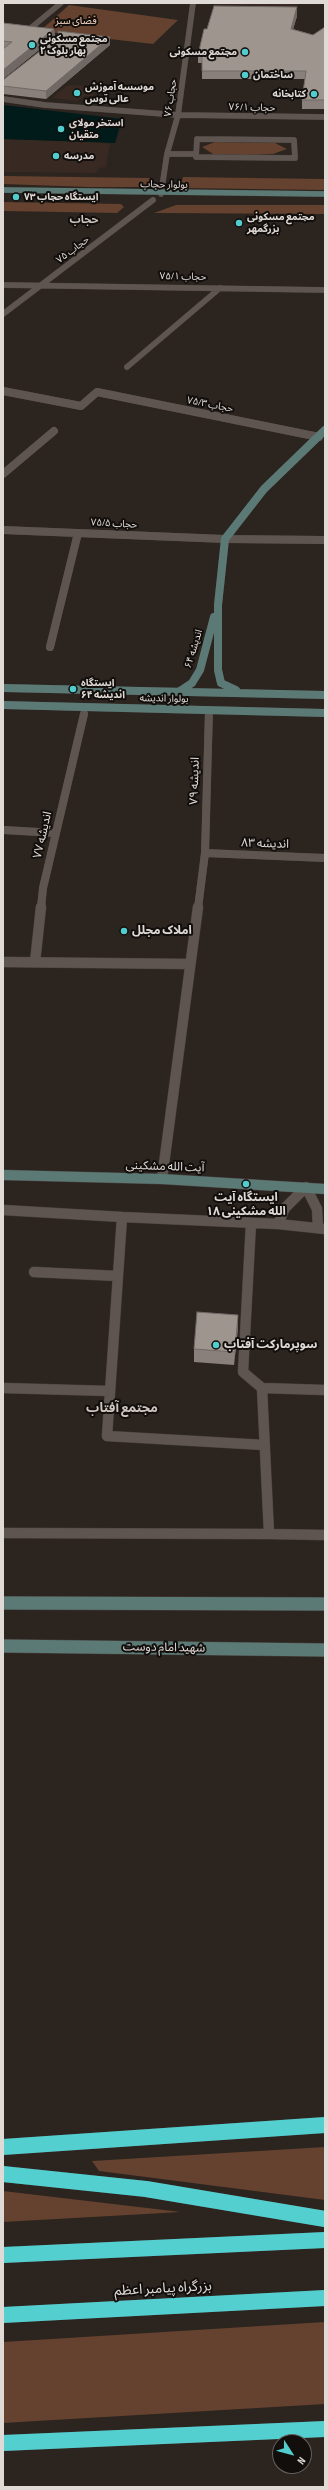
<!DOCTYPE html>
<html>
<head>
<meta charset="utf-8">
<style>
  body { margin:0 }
  #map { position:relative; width:328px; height:2490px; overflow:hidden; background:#2c241f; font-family:"Sofia Sans Condensed",sans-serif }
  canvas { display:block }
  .frame { position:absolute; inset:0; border:4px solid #e0dad7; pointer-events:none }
  .north { position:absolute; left:272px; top:2434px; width:40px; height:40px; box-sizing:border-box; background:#110e0c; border:1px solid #64605d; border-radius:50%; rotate:126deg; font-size:11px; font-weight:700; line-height:16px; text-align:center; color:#e0dad7 }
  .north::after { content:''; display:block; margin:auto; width:14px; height:18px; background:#52cdce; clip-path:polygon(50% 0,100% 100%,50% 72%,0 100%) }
</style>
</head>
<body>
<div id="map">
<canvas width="328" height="2490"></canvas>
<div class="frame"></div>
<div class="north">N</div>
</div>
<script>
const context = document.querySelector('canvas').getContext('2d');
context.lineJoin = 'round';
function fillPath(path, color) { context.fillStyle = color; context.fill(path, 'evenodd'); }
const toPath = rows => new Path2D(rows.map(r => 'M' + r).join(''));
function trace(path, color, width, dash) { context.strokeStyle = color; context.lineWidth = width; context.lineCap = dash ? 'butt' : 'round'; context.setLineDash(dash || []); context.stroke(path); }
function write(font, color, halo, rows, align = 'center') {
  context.font = font + ' "Sofia Sans Condensed","Noto Sans Arabic",sans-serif'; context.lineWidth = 4; context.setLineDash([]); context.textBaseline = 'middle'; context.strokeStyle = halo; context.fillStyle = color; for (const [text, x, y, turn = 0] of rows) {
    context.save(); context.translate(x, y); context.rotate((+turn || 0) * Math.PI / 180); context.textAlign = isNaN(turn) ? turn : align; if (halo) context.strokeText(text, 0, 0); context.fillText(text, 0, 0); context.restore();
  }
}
const built = toPath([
  [215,3,298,3,297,16,214,15],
  [68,85,96,86,93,96,85,96,77,101,52,98],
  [3,139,99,142,110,144,106,167,99,168,96,173,3,172]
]);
const green = toPath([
  [69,5,178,20,153,44,40,31],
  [215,142,275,143,287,149,273,154,247,155,213,154,202,147],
  [3,176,150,178,149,187,89,187,3,184],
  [183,177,325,179,325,190,180,188],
  [3,202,121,204,124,207,117,213,3,211],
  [176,205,325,205,325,214,154,213],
  [325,2147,325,2200,99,2171,92,2161],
  [3,2191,181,2212,3,2222],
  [325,2322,325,2404,3,2423,3,2342]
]);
const water = toPath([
  [3,105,122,119,115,143,3,139]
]);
const streetFar2 = toPath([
  [32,27,61,3],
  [3,99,45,105,178,115,325,117],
  [197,139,294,140,295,158,196,157,197,139],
  [167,154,196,154],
  [161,194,167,154,178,115,193,3],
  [3,285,325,290],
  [3,314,153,200],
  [127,367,220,288],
  [3,391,7,392]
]);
const streetFar1 = toPath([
  [3,391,81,406,97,392,319,437],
  [3,474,54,431],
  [3,530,225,539,325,540],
  [50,647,78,533],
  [3,830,56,833],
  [205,853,325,858],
  [41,908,43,888,84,714],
  [198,908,205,853,209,710]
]);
const street = toPath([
  [3,962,190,964],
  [35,962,41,907],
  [162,1179,198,907],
  [3,1210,122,1217],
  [251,1223,243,1372,262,1388,269,1534,325,1535],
  [278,1224,285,1208,306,1187,317,1209,318,1228],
  [34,1272,118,1276],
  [3,1388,110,1391],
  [262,1388,325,1390],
  [264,1445,107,1436,122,1217,278,1224,325,1229],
  [3,1533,269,1534]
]);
const secondaryFar3 = toPath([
  [3,190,325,194]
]);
const secondaryFar2 = toPath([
  [3,688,325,695],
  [236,690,221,683,218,670,218,605,225,539,264,489,325,430],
  [180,691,192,683,200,670,214,617],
  [3,705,325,713]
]);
const secondaryFar1 = toPath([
  [3,1175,162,1179,325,1189]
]);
const secondary = toPath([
  [3,1603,325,1604],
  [3,1646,325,1650]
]);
const highway = toPath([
  [3,2147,325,2125],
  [3,2174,146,2189,325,2219],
  [3,2255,325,2240],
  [3,2315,325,2298],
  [3,2443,325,2429]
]);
const wall = toPath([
  [297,16,293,29,313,35,325,27,325,109,302,109,302,100,305,79,202,79,202,63,198,63,198,55,207,29],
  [3,23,54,29,55,37,3,79],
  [58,31,110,37,110,45,46,99,3,94,3,80,58,38],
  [238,1315,238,1328,234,1365,194,1362,194,1349]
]);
const shadedWall = toPath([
  [297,7,297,16,291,37,291,29],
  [54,29,55,37,3,79,3,70],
  [110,37,110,45,46,99,46,91],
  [238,1315,238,1328,234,1365,235,1352]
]);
const building = toPath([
  [214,6,297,7,291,29,313,35,325,27,325,100,302,100,306,71,202,71,202,55,198,55,204,29,207,29,214,6],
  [3,23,54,29,3,70,3,49,12,42,3,41,3,23],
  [58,31,110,37,46,91,3,86,3,80,58,37,60,34,58,31],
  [197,1312,238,1315,235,1352,194,1349,197,1312]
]);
const markers = [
  [32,45,4,"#52cdce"],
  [245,52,4,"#52cdce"],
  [245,75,4,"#52cdce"],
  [77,93,4,"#52cdce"],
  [314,94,4,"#52cdce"],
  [61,129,4,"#52cdce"],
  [56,156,4,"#52cdce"],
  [16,197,4,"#52cdce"],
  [239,223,4,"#52cdce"],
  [73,689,4,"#52cdce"],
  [124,931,4,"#52cdce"],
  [246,1184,4,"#52cdce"],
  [216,1345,4,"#52cdce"]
];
const farParknames = [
  ["فضای سبز",76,21]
];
const farPoinames = [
  ["مجتمع مسکونی",40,39],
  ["بهار بلوک ۲",40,51],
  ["مجتمع مسکونی",237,52,"right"],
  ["ساختمان",253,75],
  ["موسسه آموزش",85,87],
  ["عالی توس",85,99],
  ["کتابخانه",306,94,"right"],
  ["استخر مولای",69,123],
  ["متقیان",69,135],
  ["مدرسه",64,156],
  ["ایستگاه حجاب ۷۳",24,197],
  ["مجتمع مسکونی",247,217],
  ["بزرگمهر",247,229],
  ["ایستگاه",81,683],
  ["اندیشه ۶۴",81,695]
];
const farStreetnames = [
  ["حجاب ۷۶",171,98,-81],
  ["حجاب ۷۶/۱",252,108,1],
  ["بولوار حجاب",164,185,1],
  ["حجاب ۷۵",73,250,-37],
  ["حجاب ۷۵/۱",183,277,1],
  ["حجاب ۷۵/۳",210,405,11],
  ["حجاب ۷۵/۵",114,524,3],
  ["اندیشه ۶۴",194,649,-73],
  ["بولوار اندیشه",164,699,1]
];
const farNeighbourhoodnames = [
  ["حجاب",84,220]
];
const streetNames = [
  ["اندیشه ۷۹",195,781,-88],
  ["اندیشه ۷۷",43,835,-77],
  ["اندیشه ۸۳",265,844,2],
  ["آیت الله مشکینی",165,1167,2],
  ["شهید امام دوست",164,1648,1]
];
const poiNames = [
  ["املاک مجلل",132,931],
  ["ایستگاه آیت",246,1198,"center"],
  ["الله مشکینی ۱۸",246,1212,"center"],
  ["سوپرمارکت آفتاب",224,1345]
];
const neighbourhoodNames = [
  ["مجتمع آفتاب",122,1409]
];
const nearStreetnames = [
  ["بزرگراه پیامبر اعظم",163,2289,-3]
];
fillPath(built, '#382a22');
fillPath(green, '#64422f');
fillPath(water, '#011a1a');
trace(streetFar2, '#49423f', 6);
trace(streetFar1, '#49423f', 8);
trace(street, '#49423f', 11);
trace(secondaryFar3, '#49423f', 6);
trace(secondaryFar2, '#49423f', 8);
trace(secondaryFar1, '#49423f', 11);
trace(secondary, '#49423f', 14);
trace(highway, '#49423f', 16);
trace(streetFar2, '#5f5550', 5.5);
trace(streetFar1, '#5f5550', 8);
trace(street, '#5f5550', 10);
trace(secondaryFar3, '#5b7a76', 5.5);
trace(secondaryFar2, '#5b7a76', 8);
trace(secondaryFar1, '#5b7a76', 10);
trace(secondary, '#5b7a76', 13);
trace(highway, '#53cfd0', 16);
fillPath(wall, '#89807b');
fillPath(shadedWall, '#6f6864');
fillPath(building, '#9f958f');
trace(building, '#6f6864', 1);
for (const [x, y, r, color] of markers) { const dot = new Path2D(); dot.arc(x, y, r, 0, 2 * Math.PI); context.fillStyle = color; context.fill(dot); trace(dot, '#110e0c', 1.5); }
write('10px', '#f8d7c5', '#110e0c', farParknames);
write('bold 10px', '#e0dad7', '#110e0c', farPoinames, 'left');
write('10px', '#e0dad7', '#110e0c', farStreetnames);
write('bold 11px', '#cfc5bf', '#110e0c', farNeighbourhoodnames);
write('12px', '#e0dad7', '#110e0c', streetNames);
write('bold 12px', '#e0dad7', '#110e0c', poiNames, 'left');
write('bold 13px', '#cfc5bf', '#110e0c', neighbourhoodNames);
write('14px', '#e0dad7', '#110e0c', nearStreetnames);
</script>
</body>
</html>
